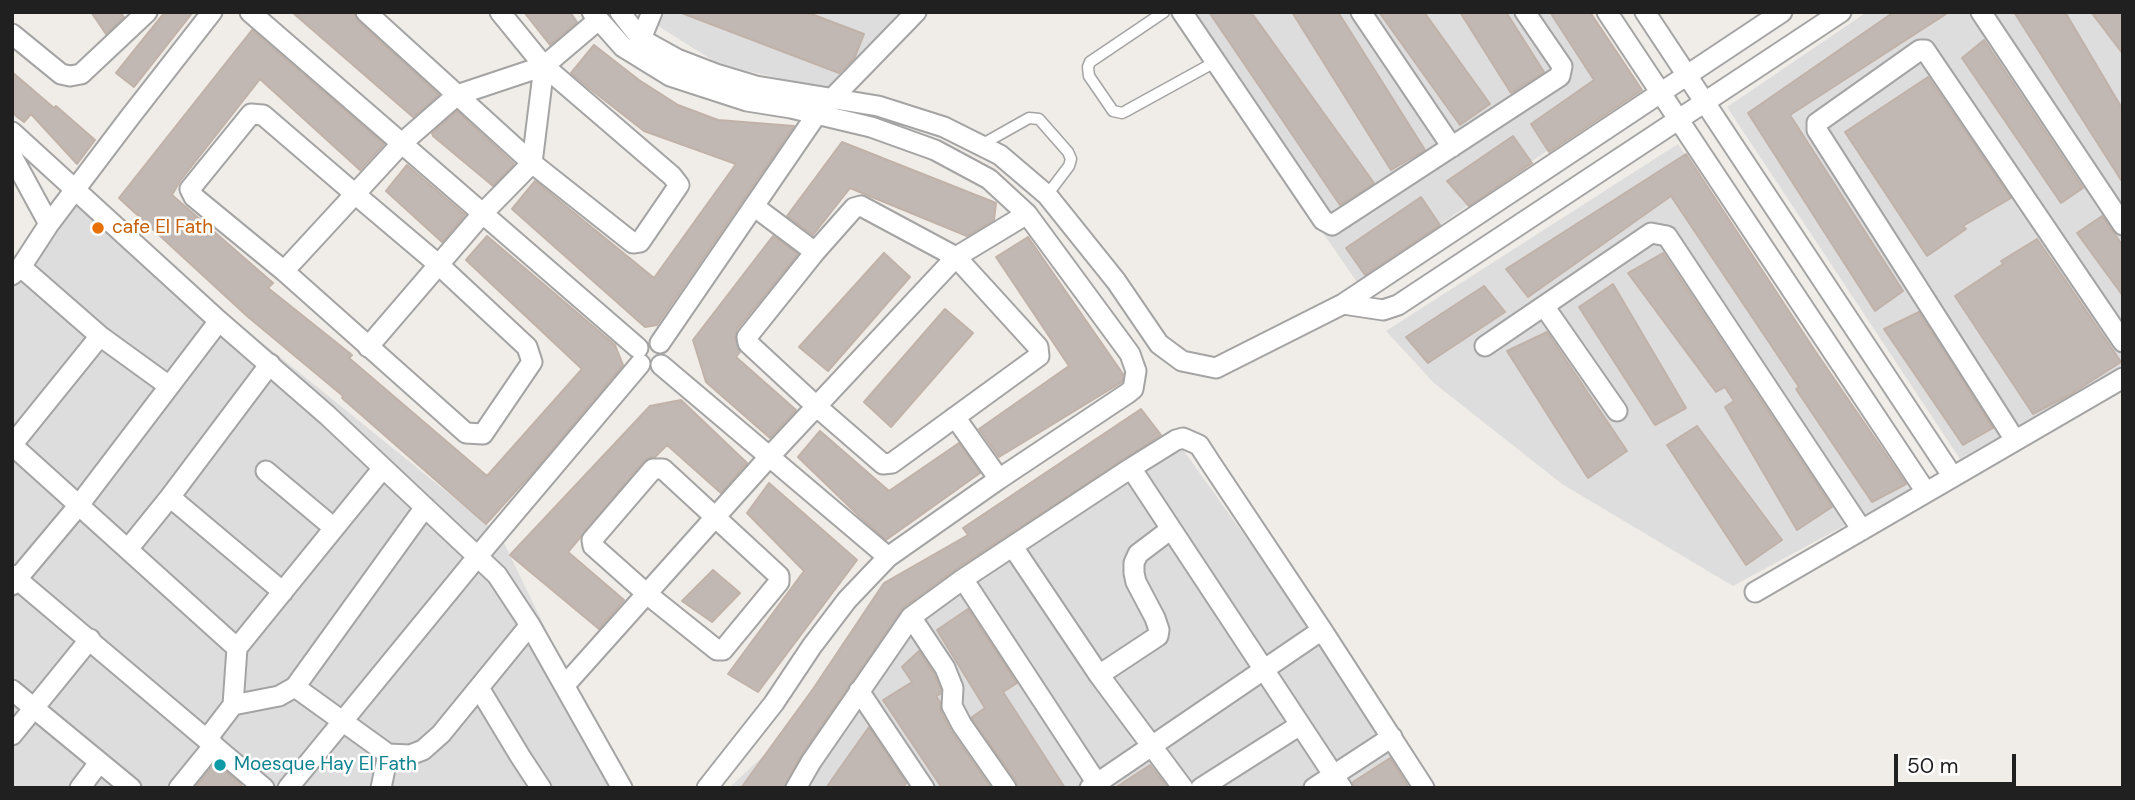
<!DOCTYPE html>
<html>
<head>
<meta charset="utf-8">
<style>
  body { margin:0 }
  #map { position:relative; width:2135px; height:800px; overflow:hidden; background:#f0ece7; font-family:"DM Sans",sans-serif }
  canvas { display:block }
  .frame { position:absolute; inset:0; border:14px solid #202020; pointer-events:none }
  .scale { position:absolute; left:1894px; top:754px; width:122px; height:32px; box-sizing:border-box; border:4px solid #202020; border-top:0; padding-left:9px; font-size:21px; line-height:24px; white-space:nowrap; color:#202020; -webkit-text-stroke:5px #fff; paint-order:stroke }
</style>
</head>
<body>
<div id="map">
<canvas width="2135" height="800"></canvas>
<div class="frame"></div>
<div class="scale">50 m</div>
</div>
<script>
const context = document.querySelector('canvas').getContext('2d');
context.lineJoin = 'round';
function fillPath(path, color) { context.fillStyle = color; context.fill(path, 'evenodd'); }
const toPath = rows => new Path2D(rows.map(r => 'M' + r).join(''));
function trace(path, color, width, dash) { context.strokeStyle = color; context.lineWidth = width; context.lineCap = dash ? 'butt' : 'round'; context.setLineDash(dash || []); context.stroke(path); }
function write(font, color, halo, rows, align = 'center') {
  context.font = font + ' "DM Sans",sans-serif'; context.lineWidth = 5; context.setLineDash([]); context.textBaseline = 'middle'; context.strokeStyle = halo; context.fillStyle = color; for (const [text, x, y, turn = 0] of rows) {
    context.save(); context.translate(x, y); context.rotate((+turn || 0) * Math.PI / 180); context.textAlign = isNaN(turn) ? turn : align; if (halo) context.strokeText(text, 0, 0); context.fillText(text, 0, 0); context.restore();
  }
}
const residential = toPath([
  [636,12,901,12,878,43,828,89,720,65],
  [1170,12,1589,12,1638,88,1357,282],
  [1867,12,2123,12,2123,367,1960,459,1727,107],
  [1678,144,1910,490,1733,586,1562,484,1434,383,1386,331],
  [75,191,500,535,623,788,12,788,12,272],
  [1176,440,1426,788,729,788,923,607]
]);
const building = toPath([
  [91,12,120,12,124,17,106,34,91,12],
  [165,12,193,12,134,87,116,73,165,12],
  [292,12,354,12,358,21,439,95,413,117,292,12],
  [524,12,570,12,577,22,550,45,524,12],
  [679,12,806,12,864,34,855,57,839,73,679,12],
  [1209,12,1251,12,1374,183,1340,205,1209,12],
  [1292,12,1338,12,1425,150,1391,170,1292,12],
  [1379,12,1424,12,1490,104,1460,125,1379,12],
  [1460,12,1506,12,1544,72,1511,93,1460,12],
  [1550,12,1590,12,1642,90,1549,152,1531,124,1594,80,1550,12],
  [1894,12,1949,12,1790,115,1903,291,1875,311,1748,113,1894,12],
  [2014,12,2065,12,2123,110,2123,183,2014,12],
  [2091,12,2123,12,2123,54,2091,12],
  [252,30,384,144,360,170,260,79,180,181,172,195,273,283,268,288,352,355,349,358,487,476,582,369,466,260,487,236,615,345,623,365,533,472,486,524,342,398,343,396,247,316,119,198,252,30],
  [1984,40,2083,188,2061,203,1962,58,1984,40],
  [594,45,639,80,678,105,718,120,794,126,657,325,645,327,512,209,535,181,654,278,736,164,644,131,589,88,571,73,594,45],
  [12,72,54,108,56,106,95,140,77,164,31,114,24,122,16,116,12,110,12,72],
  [1928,77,2011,198,1963,226,1966,229,1927,256,1845,132,1928,77],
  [457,111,514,164,493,186,433,136,432,133,457,111],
  [1513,136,1532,163,1469,206,1447,181,1513,136],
  [842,142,996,203,994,220,967,236,850,188,813,235,787,216,842,142],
  [1686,154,1815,351,1906,484,1872,502,1796,389,1799,387,1671,196,1528,297,1506,269,1686,154],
  [407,165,465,215,442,242,386,191,407,165],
  [1421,197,1440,225,1365,275,1346,248,1421,197],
  [2102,216,2123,246,2123,296,2077,233,2102,216],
  [773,236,798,254,737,329,735,338,740,352,736,357,796,410,770,438,706,382,693,340,773,236],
  [1028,237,1123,374,1122,382,999,457,979,429,1069,366,996,257,1028,237],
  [2037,239,2121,362,2071,394,2033,414,1955,296,2003,264,2001,261,2037,239],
  [884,253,910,277,828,371,799,347,884,253],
  [1663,253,1832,507,1797,530,1725,407,1734,401,1725,387,1716,392,1628,273,1663,253],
  [1613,284,1686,408,1655,425,1579,307,1613,284],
  [1484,286,1505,312,1428,363,1406,337,1484,286],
  [945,309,973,333,891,427,864,402,945,309],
  [1919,312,1993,428,1963,445,1884,329,1919,312],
  [1547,332,1627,451,1588,478,1507,351,1547,332],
  [681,400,747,463,721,493,667,445,655,457,648,458,644,461,568,552,624,600,599,629,510,555,650,406,681,400],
  [1141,409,1161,435,956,569,904,607,801,755,784,788,741,788,813,689,884,583,968,535,963,528,1141,409],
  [1697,426,1782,540,1746,565,1667,445,1697,426],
  [820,431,889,491,959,443,980,473,886,540,859,516,798,457,820,431],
  [769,483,857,560,758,692,728,674,804,571,747,513,769,483],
  [713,570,740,593,712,622,682,601,713,570],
  [968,609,1017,683,1003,692,1065,788,1018,788,1016,781,972,719,972,717,985,708,937,630,968,609],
  [919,651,934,674,941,690,940,694,936,696,940,702,941,712,951,731,991,788,942,788,883,700,912,682,902,667,919,651],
  [869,727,906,783,903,788,826,788,869,727],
  [1390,758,1409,788,1354,788,1353,782,1390,758],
  [215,763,241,784,241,788,195,788,215,763],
  [1150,765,1168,788,1115,788,1150,765]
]);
const service = toPath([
  [1164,12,1090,62,1088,67,1089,76,1113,111,1122,113,1126,111,1215,62],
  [981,145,1029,118,1039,119,1068,152,1071,159,1069,166,1047,195]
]);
const minor = toPath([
  [250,12,638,348],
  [366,12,532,163,633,243,640,242,679,185,672,176,544,66,500,12],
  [592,12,623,47,670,76,747,101,791,108,871,127,935,150,989,179,1027,214,1130,354,1136,371,1133,389,1128,393,999,479,888,557,847,600,812,646,774,703,707,788],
  [620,12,641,39,677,59,716,74,756,86,878,106,944,127,1000,155,1047,195,1116,281,1159,344,1182,361,1216,368,1343,304,1782,12],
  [1182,12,1323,220,1332,225,1560,76,1562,66,1525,12],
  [1361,12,1452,147],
  [1607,12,1926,492],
  [1645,12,1953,477],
  [1981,12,2123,225],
  [12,34,61,74,70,76,81,74,147,12],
  [641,39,652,12],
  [12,132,219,321,327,415,497,575,530,625,622,788],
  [12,156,49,224],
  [861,206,956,257,1038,347,1039,356,892,463,883,464,816,406,748,343,747,337,815,252,854,208,861,206],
  [755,207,815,252],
  [21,267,100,336],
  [284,271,466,433,483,434,532,362,527,347,439,265,355,194,263,115,251,114,190,189,194,197,284,271,355,194,402,143,457,95,544,66,597,21],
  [12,275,21,267,49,224,130,117,212,12],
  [1343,304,1383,310,1398,305,1841,12],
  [1544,306,1617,411],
  [660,343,817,114,916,12],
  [1485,346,1651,233,1667,236,1862,530],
  [368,347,483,213,532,163,544,66],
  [661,365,888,557],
  [955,417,999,479],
  [2015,440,1817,130,1817,123,1920,50,1925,50,2123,342],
  [12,445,237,648,383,468],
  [12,445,100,336,169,386],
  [1131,468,1342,788],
  [653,469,663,469,779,576,779,582,723,650,717,650,647,594,593,546,592,540,653,469],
  [266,471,334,528],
  [170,497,283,592],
  [425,507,295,687,388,754,410,755,423,750,441,734,530,625],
  [1013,547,1099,675,1183,788],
  [128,549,170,497,270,364],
  [12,575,264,788],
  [963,579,1100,788],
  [12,585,79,505,219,321],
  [1755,592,2123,378],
  [911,617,945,668,953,688,952,706,962,725,1006,788],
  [1099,675,1158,636,1159,630,1155,618,1136,582,1134,573,1134,563,1138,554,1171,529],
  [565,685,769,457,956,257,1027,214],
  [479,688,520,756,541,788],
  [12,690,131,788],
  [859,691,924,788],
  [233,705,237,648],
  [12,735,90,639],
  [207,739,233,705,279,696,295,687],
  [80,788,99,763],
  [179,788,214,745],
  [288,788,478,556,640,364],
  [381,788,388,754],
  [796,788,811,762,911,617,963,579,1131,468,1176,440,1183,438,1199,445,1210,462,1322,630,1424,788],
  [1090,788,1322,630],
  [1201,788,1300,725],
  [1314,788,1392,737]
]);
const markers = [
  [98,228,7,"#e8710a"],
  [220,765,7,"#0f9aa8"]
];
const foodNames = [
  ["cafe El Fath",112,228]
];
const cultureNames = [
  ["Moesque Hay El Fath",234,765]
];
fillPath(residential, '#dedddd');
fillPath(building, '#c1b8b3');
trace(building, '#c1b2a9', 2);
trace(service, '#a4a4a4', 13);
trace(minor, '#a4a4a4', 23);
trace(service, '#fff', 10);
trace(minor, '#fff', 19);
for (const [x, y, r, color] of markers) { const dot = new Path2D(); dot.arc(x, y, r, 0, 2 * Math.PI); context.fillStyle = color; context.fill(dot); trace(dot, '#fff', 2.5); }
write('19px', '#c56008', '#fff', foodNames, 'left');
write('19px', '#0d838f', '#fff', cultureNames, 'left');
</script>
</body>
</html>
